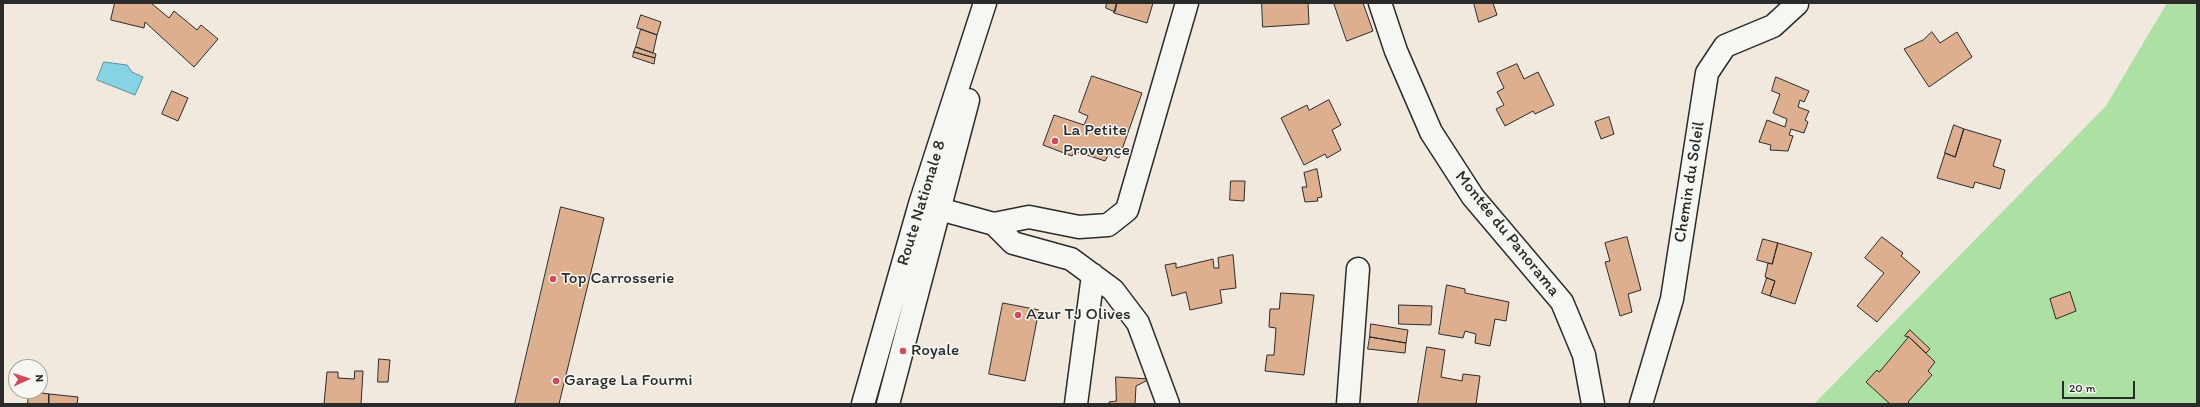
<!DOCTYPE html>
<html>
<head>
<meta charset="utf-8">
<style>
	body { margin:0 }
	#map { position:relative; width:2200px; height:407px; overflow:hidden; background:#f1e8de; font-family:Itim,sans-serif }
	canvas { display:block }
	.frame { position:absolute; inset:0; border:4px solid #2b2b2b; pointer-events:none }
	.north { position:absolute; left:8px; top:359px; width:40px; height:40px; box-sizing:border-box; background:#f6f6f2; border:1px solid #a5a5a2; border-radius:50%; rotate:87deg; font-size:11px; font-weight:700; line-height:16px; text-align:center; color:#2b2b2b }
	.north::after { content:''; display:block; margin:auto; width:14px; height:18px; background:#d1495b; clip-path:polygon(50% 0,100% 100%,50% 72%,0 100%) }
	.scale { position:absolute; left:2062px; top:381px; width:73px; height:18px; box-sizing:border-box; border:2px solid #2b2b2b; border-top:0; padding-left:5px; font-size:12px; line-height:14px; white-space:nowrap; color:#2b2b2b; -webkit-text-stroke:3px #f6f6f2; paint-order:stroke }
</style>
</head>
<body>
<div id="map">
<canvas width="2200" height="407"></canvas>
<div class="frame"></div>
<div class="north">N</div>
<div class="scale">20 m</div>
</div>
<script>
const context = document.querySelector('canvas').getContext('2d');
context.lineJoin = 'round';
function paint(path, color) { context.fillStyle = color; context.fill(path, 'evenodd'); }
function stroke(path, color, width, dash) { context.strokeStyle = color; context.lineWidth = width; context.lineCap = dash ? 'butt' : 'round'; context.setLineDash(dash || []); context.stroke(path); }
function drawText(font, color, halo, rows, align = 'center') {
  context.font = font + ' Itim,sans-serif'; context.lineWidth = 3; context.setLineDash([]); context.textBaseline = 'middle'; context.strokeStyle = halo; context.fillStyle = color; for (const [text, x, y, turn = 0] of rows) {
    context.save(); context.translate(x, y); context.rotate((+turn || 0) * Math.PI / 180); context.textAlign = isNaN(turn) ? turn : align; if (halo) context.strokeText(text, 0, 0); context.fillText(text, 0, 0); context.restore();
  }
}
paint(new Path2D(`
	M 2167,3 L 2197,3 L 2197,404 L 1814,404 L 2106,106 Z`), '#ace1a3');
const water = new Path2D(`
	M 104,62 L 127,65 L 132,72 L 143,77 L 135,95 L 97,80 Z`);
paint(water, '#86d3e6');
stroke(water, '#62909b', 1);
const building = new Path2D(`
	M 115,3 L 151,3 L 169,18 L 174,11 L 197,30 L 201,25 L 218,39 L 194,67 L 145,22 L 144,28 L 111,20 Z
	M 1107,3 L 1117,3 L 1115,12 L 1106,8 Z
	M 1117,3 L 1153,3 L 1147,23 L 1114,13 Z
	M 1262,3 L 1308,3 L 1309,24 L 1263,27 Z
	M 1334,3 L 1363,3 L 1373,31 L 1347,41 Z
	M 1474,3 L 1493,3 L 1497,15 L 1479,22 Z
	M 641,15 L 661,22 L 657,35 L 637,28 Z
	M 641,29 L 657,35 L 653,53 L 636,47 Z
	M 1932,32 L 1940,43 L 1957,32 L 1972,57 L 1929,87 L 1904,49 L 1923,40 Z
	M 636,47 L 656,54 L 655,58 L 634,52 Z
	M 634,52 L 655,58 L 654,64 L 633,57 Z
	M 1517,64 L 1524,79 L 1538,72 L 1554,105 L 1535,114 L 1533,111 L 1505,126 L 1496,109 L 1504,105 L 1497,92 L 1504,88 L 1497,73 Z
	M 1092,76 L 1142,93 L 1119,158 L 1109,154 L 1105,161 L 1075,151 L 1072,156 L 1043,145 L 1054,115 L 1084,125 L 1088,116 L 1079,112 Z
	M 1776,77 L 1809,91 L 1804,102 L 1800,100 L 1798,107 L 1809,111 L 1805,120 L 1808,122 L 1804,133 L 1791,129 L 1789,135 L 1793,136 L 1788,151 L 1770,150 L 1771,145 L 1759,142 L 1767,120 L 1785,127 L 1787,119 L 1773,113 L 1780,94 L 1772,91 Z
	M 172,91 L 188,98 L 178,121 L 162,114 Z
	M 1329,100 L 1341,125 L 1332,130 L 1341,150 L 1327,158 L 1325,154 L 1304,165 L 1281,118 L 1307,105 L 1309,110 Z
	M 1609,117 L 1614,134 L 1601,139 L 1595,122 Z
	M 1954,125 L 1964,129 L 1955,157 L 1945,153 Z
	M 1964,129 L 2001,140 L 1993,166 L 2005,170 L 2000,189 L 1975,182 L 1973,188 L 1937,178 L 1945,153 L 1955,157 Z
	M 1317,169 L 1322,197 L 1317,198 L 1318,201 L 1305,202 L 1302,187 L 1307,187 L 1304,173 Z
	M 1231,181 L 1245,181 L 1244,201 L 1230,200 Z
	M 561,207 L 604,218 L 559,404 L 515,404 Z
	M 1627,237 L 1641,290 L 1628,294 L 1632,312 L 1620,316 L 1605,262 L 1610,261 L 1605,243 Z
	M 1882,237 L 1903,253 L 1901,256 L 1920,272 L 1877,322 L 1857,306 L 1884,273 L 1865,258 Z
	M 1763,239 L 1778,243 L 1772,264 L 1757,260 Z
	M 1778,243 L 1812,253 L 1795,304 L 1770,296 L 1775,281 L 1765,277 L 1768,263 L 1772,264 Z
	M 1233,255 L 1236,288 L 1220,290 L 1222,303 L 1190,310 L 1186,292 L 1172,296 L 1165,265 L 1176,263 L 1176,268 L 1213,259 L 1214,268 L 1219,268 L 1218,258 Z
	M 1767,278 L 1775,281 L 1770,296 L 1762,293 Z
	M 1447,285 L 1465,289 L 1465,293 L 1509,302 L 1506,321 L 1495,319 L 1490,346 L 1475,343 L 1476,334 L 1465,331 L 1463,338 L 1439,334 Z
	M 2070,292 L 2076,311 L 2056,319 L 2050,299 Z
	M 1281,293 L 1314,295 L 1304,375 L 1265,371 L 1267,355 L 1274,355 L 1276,328 L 1269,327 L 1270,309 L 1279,309 Z
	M 1003,303 L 1039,310 L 1025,381 L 989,374 Z
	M 1399,305 L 1432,306 L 1431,325 L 1399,324 Z
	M 1371,324 L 1408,330 L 1406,343 L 1370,337 Z
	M 1910,330 L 1930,349 L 1926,353 L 1909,337 L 1905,336 Z
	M 1370,337 L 1406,343 L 1405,353 L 1368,349 Z
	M 1909,337 L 1935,362 L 1928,371 L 1932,375 L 1908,402 L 1910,404 L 1890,404 L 1866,382 L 1877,370 L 1879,372 Z
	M 1427,347 L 1445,350 L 1441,377 L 1462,381 L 1463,374 L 1480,376 L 1476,404 L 1418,404 Z
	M 379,359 L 390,360 L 388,382 L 378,382 Z
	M 355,371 L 363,371 L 361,404 L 324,404 L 327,372 L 338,372 L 338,378 L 354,379 Z
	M 1116,377 L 1150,379 L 1136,386 L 1135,404 L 1109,404 L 1109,402 L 1116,401 Z
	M 29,391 L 49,394 L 49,404 L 28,404 Z
	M 49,394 L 78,397 L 77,404 L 49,404 Z`);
paint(building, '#deaf8f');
stroke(building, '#2b2b2b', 1);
const minor = new Path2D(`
	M 1380,3 L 1396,51 L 1431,132 L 1473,197 L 1562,302 L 1584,355 L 1593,404
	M 921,204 L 994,224 L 1029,217 L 1079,227 L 1108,225 L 1127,210 L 1187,3
	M 994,224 L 1013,243 L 1071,259 L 1113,290 L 1138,323 L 1168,404
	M 1076,404 L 1093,275
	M 1348,404 L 1358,269
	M 1641,404 L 1672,299 L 1707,73 L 1725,46 L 1773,26 L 1797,4`);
const major = new Path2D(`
	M 863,404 L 920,204 L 985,3
	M 888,404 L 968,100`);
stroke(minor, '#2b2b2b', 25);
stroke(major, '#2b2b2b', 25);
stroke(minor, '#f6f6f2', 22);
stroke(major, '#f6f6f2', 22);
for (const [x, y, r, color] of [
	[1055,141,4,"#d1495b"],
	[553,279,4,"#d1495b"],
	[1018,315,4,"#d1495b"],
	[903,351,4,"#d1495b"],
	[556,381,4,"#d1495b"]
]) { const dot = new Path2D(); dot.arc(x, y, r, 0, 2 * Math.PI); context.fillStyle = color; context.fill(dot); stroke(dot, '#f6f6f2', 1.5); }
drawText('17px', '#2b2b2b', '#f6f6f2', [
	["La Petite",1063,131],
	["Provence",1063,151],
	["Top Carrosserie",561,279],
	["Azur TJ Olives",1026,315],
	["Royale",911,351],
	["Garage La Fourmi",564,381]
], 'left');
drawText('17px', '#2b2b2b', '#f6f6f2', [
	["Chemin du Soleil",1690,182,-81],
	["Route Nationale 8",922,203,-73],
	["Montée du Panorama",1507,234,51]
]);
</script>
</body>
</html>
